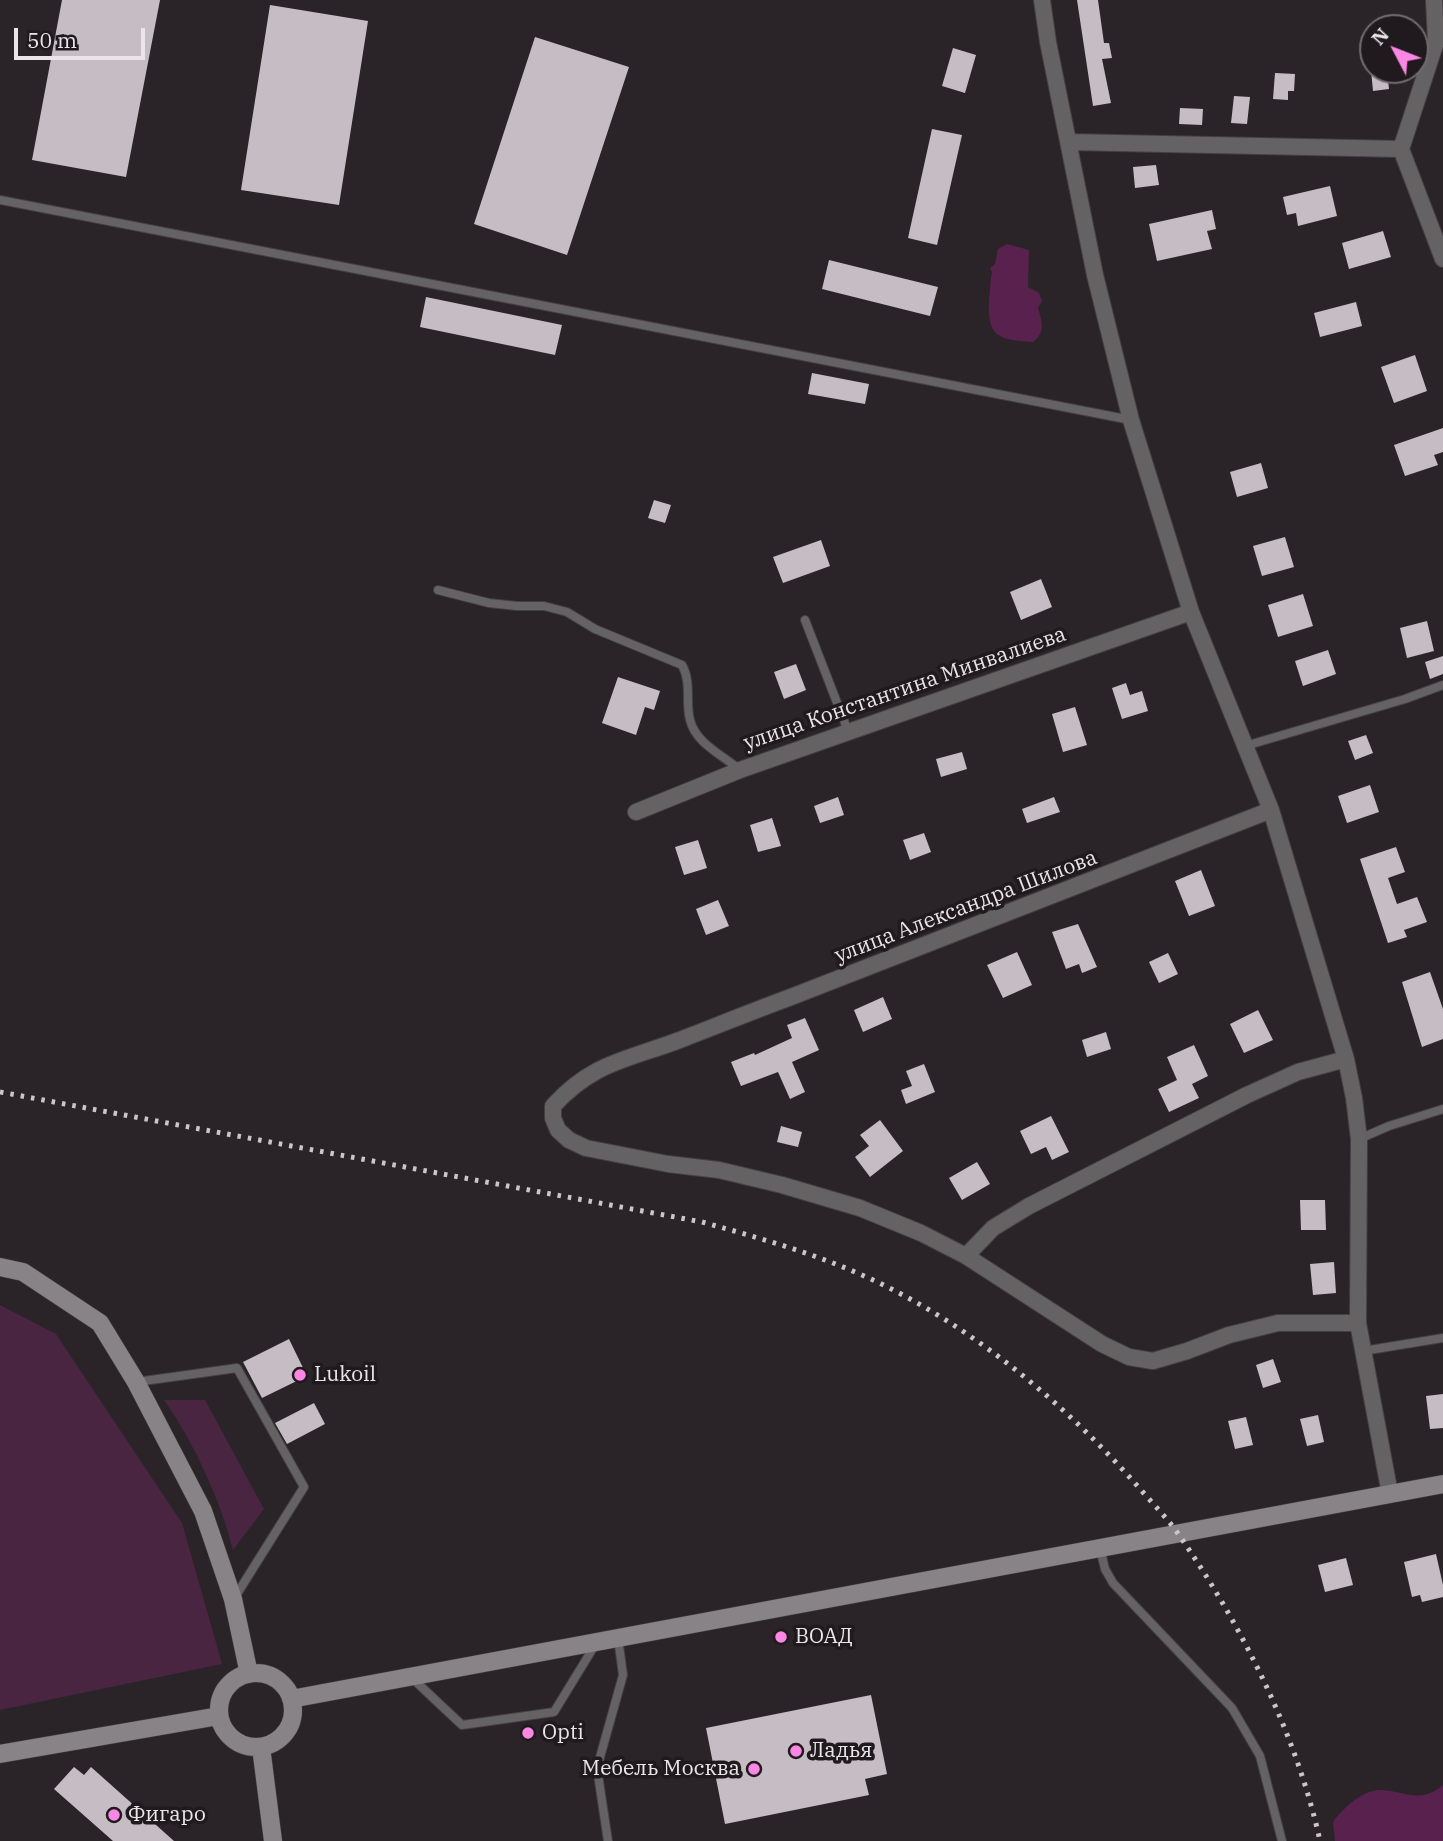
<!DOCTYPE html>
<html>
<head>
<meta charset="utf-8">
<style>
	body { margin:0 }
	#map { position:relative; width:1443px; height:1841px; overflow:hidden; background:#2a2428; font-family:"IBM Plex Serif",serif }
	canvas { display:block }
	.north { position:absolute; left:1359px; top:14px; width:70px; height:70px; box-sizing:border-box; background:#201a1e; border:2px solid #706b6f; border-radius:50%; rotate:312deg; font-size:19px; font-weight:700; line-height:28px; text-align:center; color:#e9e5e8 }
	.north::after { content:''; display:block; margin:auto; width:24px; height:32px; background:#fc86e4; clip-path:polygon(50% 0,100% 100%,50% 72%,0 100%) }
	.scale { position:absolute; left:14px; top:28px; width:131px; height:32px; box-sizing:border-box; border:4px solid #e9e5e8; border-top:0; padding-left:9px; font-size:21px; line-height:24px; white-space:nowrap; color:#e9e5e8; -webkit-text-stroke:5px #201a1e; paint-order:stroke }
</style>
</head>
<body>
<div id="map">
<canvas width="1443" height="1841"></canvas>
<div class="north">N</div>
<div class="scale">50 m</div>
</div>
<script>
const context = document.querySelector('canvas').getContext('2d');
context.lineJoin = 'round';
function paint(path, color) { context.fillStyle = color; context.fill(path, 'evenodd'); }
function stroke(path, color, width, dash) { context.strokeStyle = color; context.lineWidth = width; context.lineCap = dash ? 'butt' : 'round'; context.setLineDash(dash || []); context.stroke(path); }
function drawText(font, color, halo, rows, align = 'center') {
  context.font = font + ' "IBM Plex Serif",serif'; context.lineWidth = 7; context.setLineDash([]); context.textBaseline = 'middle'; context.strokeStyle = halo; context.fillStyle = color; for (const [text, x, y, turn = 0] of rows) {
    context.save(); context.translate(x, y); context.rotate((+turn || 0) * Math.PI / 180); context.textAlign = isNaN(turn) ? turn : align; if (halo) context.strokeText(text, 0, 0); context.fillText(text, 0, 0); context.restore();
  }
}
paint(new Path2D(`
	M 0,1305 L 56,1334 L 182,1523 L 222,1664 L 0,1710 Z
	M 164,1400 L 205,1400 L 264,1509 L 233,1550 C 221,1501 193,1441 164,1400 Z`), '#492541');
paint(new Path2D(`
	M 1007,244 L 1029,250 L 1028,287 L 1039,293 L 1042,301 L 1038,308 C 1042,322 1046,332 1033,342 C 999,340 987,337 989,301 C 990,291 990,281 992,272 L 990,268 L 995,264 L 998,249 Z
	M 1443,1785 L 1443,1841 L 1335,1841 L 1333,1822 C 1342,1809 1362,1791 1378,1790 C 1404,1790 1420,1805 1443,1785 Z`), '#59224e');
paint(new Path2D(`
	M 62,0 L 160,0 L 126,177 L 32,160 Z
	M 1077,0 L 1098,0 L 1104,43 L 1109,43 L 1112,58 L 1102,59 L 1111,103 L 1093,106 Z
	M 270,5 L 368,21 L 339,205 L 241,190 Z
	M 535,37 L 629,67 L 567,255 L 474,224 Z
	M 953,48 L 976,55 L 965,93 L 942,86 Z
	M 1371,70 L 1387,70 L 1389,89 L 1373,91 Z
	M 1275,73 L 1295,74 L 1294,91 L 1288,91 L 1288,100 L 1273,99 Z
	M 1234,96 L 1250,97 L 1247,124 L 1231,123 Z
	M 1180,108 L 1203,109 L 1202,125 L 1179,124 Z
	M 932,129 L 962,135 L 937,245 L 908,238 Z
	M 1156,165 L 1159,185 L 1135,188 L 1133,167 Z
	M 1330,186 L 1337,216 L 1298,226 L 1296,213 L 1287,215 L 1283,197 Z
	M 1212,210 L 1216,229 L 1207,231 L 1212,249 L 1157,261 L 1149,224 Z
	M 1383,231 L 1391,257 L 1349,269 L 1342,243 Z
	M 829,260 L 938,287 L 930,316 L 822,289 Z
	M 426,297 L 562,325 L 555,355 L 420,327 Z
	M 1356,302 L 1362,326 L 1320,337 L 1314,313 Z
	M 1415,355 L 1427,391 L 1394,403 L 1381,367 Z
	M 812,373 L 869,384 L 865,404 L 808,394 Z
	M 1443,428 L 1443,452 L 1434,455 L 1438,465 L 1405,476 L 1394,445 Z
	M 1261,463 L 1268,488 L 1237,497 L 1230,472 Z
	M 654,500 L 671,505 L 665,523 L 648,518 Z
	M 1285,537 L 1294,567 L 1262,576 L 1253,546 Z
	M 821,540 L 830,566 L 783,583 L 773,557 Z
	M 1041,579 L 1052,607 L 1021,620 L 1010,592 Z
	M 1303,594 L 1313,626 L 1278,637 L 1268,605 Z
	M 1427,621 L 1434,651 L 1407,658 L 1400,628 Z
	M 1328,650 L 1336,674 L 1303,686 L 1295,661 Z
	M 1443,656 L 1443,674 L 1430,679 L 1425,662 Z
	M 796,664 L 806,690 L 784,699 L 774,672 Z
	M 618,677 L 660,691 L 654,710 L 645,707 L 636,735 L 602,723 Z
	M 1126,683 L 1130,695 L 1142,691 L 1148,711 L 1122,719 L 1112,688 Z
	M 1075,707 L 1087,745 L 1063,752 L 1052,714 Z
	M 1366,735 L 1373,753 L 1355,760 L 1348,741 Z
	M 962,752 L 967,769 L 941,777 L 936,759 Z
	M 1370,785 L 1379,812 L 1347,823 L 1338,796 Z
	M 838,797 L 844,815 L 820,823 L 814,806 Z
	M 1054,797 L 1060,812 L 1027,823 L 1022,809 Z
	M 772,818 L 781,846 L 758,852 L 750,825 Z
	M 924,833 L 931,852 L 910,860 L 903,840 Z
	M 698,840 L 707,868 L 684,875 L 675,847 Z
	M 1396,847 L 1405,872 L 1388,878 L 1397,904 L 1417,897 L 1427,922 L 1404,930 L 1407,937 L 1388,943 L 1360,859 Z
	M 1201,870 L 1215,906 L 1189,916 L 1175,881 Z
	M 718,900 L 729,926 L 706,935 L 696,909 Z
	M 1078,924 L 1097,967 L 1082,973 L 1079,964 L 1066,969 L 1052,932 Z
	M 1017,952 L 1032,985 L 1003,998 L 987,965 Z
	M 1168,953 L 1178,974 L 1159,983 L 1149,962 Z
	M 1430,972 L 1443,1009 L 1443,1039 L 1422,1047 L 1402,982 Z
	M 883,997 L 892,1019 L 863,1032 L 854,1010 Z
	M 1258,1010 L 1273,1040 L 1244,1053 L 1230,1024 Z
	M 805,1018 L 819,1050 L 792,1062 L 805,1092 L 790,1099 L 778,1072 L 741,1086 L 731,1062 L 754,1053 L 755,1055 L 792,1038 L 787,1025 Z
	M 1106,1032 L 1111,1049 L 1087,1057 L 1082,1040 Z
	M 1194,1045 L 1208,1076 L 1192,1084 L 1199,1098 L 1169,1112 L 1158,1089 L 1177,1080 L 1167,1057 Z
	M 924,1064 L 935,1092 L 906,1104 L 901,1090 L 912,1086 L 906,1071 Z
	M 1051,1116 L 1069,1152 L 1052,1160 L 1046,1147 L 1031,1154 L 1020,1131 Z
	M 880,1120 L 903,1151 L 870,1177 L 855,1157 L 869,1146 L 860,1135 Z
	M 781,1126 L 802,1132 L 798,1147 L 777,1142 Z
	M 977,1162 L 990,1184 L 962,1200 L 949,1178 Z
	M 1300,1200 L 1325,1200 L 1326,1230 L 1301,1230 Z
	M 1334,1262 L 1336,1293 L 1313,1295 L 1310,1264 Z
	M 289,1339 L 307,1376 L 262,1398 L 243,1362 Z
	M 1273,1359 L 1281,1382 L 1263,1388 L 1256,1365 Z
	M 1443,1394 L 1443,1428 L 1430,1429 L 1426,1396 Z
	M 314,1403 L 325,1424 L 287,1444 L 275,1423 Z
	M 1318,1415 L 1324,1442 L 1307,1446 L 1300,1419 Z
	M 1246,1417 L 1253,1445 L 1235,1449 L 1228,1421 Z
	M 1436,1554 L 1443,1585 L 1443,1597 L 1422,1602 L 1420,1595 L 1412,1597 L 1404,1562 Z
	M 1346,1558 L 1353,1585 L 1325,1592 L 1318,1565 Z
	M 871,1695 L 887,1774 L 865,1779 L 869,1795 L 725,1824 L 706,1728 Z
	M 74,1767 L 84,1775 L 91,1767 L 174,1841 L 113,1841 L 54,1789 Z`), '#c5bdc3');
const lane = new Path2D(`
	M 0,200 L 1131,420
	M 438,590 L 489,603 L 517,606 L 544,606 L 567,612 L 595,629 L 682,665 C 692,683 685,701 690,720 C 696,744 723,755 740,770
	M 805,620 L 848,731
	M 1245,746 L 1405,699 L 1443,685
	M 1359,1139 L 1389,1126 L 1443,1109
	M 1363,1351 L 1443,1338
	M 136,1382 L 237,1368 L 304,1487 L 235,1597
	M 1100,1548 L 1105,1569 L 1113,1583 L 1232,1708 L 1260,1756 L 1282,1841
	M 413,1679 L 462,1725 L 554,1712 L 595,1645
	M 608,1841 L 597,1768 L 623,1675 L 618,1638`);
const street = new Path2D(`
	M 1042,0 L 1048,42 L 1095,275 L 1131,420 L 1191,612 L 1271,810 L 1346,1059 L 1354,1098 L 1359,1139 L 1358,1323 L 1390,1494
	M 1434,0 L 1436,42 L 1443,36
	M 1436,42 L 1401,149 L 1443,259
	M 1069,142 L 1401,149
	M 1271,810 C 1112,873 952,935 791,997 C 753,1011 716,1026 677,1041 C 626,1060 592,1063 553,1106 L 553,1118 L 558,1130 L 569,1140 L 586,1148 L 668,1164 L 719,1170 L 782,1185 L 860,1208 L 921,1233 L 966,1256 L 1102,1344 L 1129,1357 L 1153,1361 L 1187,1351 L 1229,1335 L 1278,1323 L 1358,1323
	M 636,812 L 740,770 L 1191,612
	M 966,1256 L 993,1228 L 1029,1206 L 1247,1095 L 1298,1072 L 1346,1059`);
const secondary = new Path2D(`
	M 0,1267 L 23,1272 L 100,1323 L 136,1382 L 203,1511 L 233,1599 L 249,1674
	M219 1710a37 37 0 1 1 74 0a37 37 0 1 1-74 0Z
	M 291,1699 L 1443,1484
	M 261,1747 L 273,1841
	M 0,1754 L 219,1716`);
stroke(lane, '#453f43', 10);
stroke(street, '#453f43', 18);
stroke(secondary, '#453f43', 19);
stroke(lane, '#656264', 8);
stroke(street, '#656264', 16);
stroke(secondary, '#888387', 18);
stroke(new Path2D(`
	M 0,1092 L 702,1222 C 756,1237 810,1252 862,1275 C 968,1322 1066,1404 1141,1490 C 1154,1505 1168,1519 1179,1535 C 1241,1624 1297,1735 1320,1841`), '#cbc6c9', 5, [3.5, 7]);
for (const [x, y, r, color] of [
	[300,1375,7,"#fc86e4"],
	[781,1637,7,"#fc86e4"],
	[528,1733,7,"#fc86e4"],
	[796,1751,7,"#fc86e4"],
	[754,1769,7,"#fc86e4"],
	[114,1815,7,"#fc86e4"]
]) { const dot = new Path2D(); dot.arc(x, y, r, 0, 2 * Math.PI); context.fillStyle = color; context.fill(dot); stroke(dot, '#201a1e', 2.5); }
drawText('21px', '#e9e5e8', '#201a1e', [
	["улица Константина Минвалиева",905,689,-19],
	["улица Александра Шилова",966,907,-21]
]);
drawText('21px', '#e9e5e8', '#201a1e', [
	["Lukoil",314,1375],
	["ВОАД",795,1637],
	["Opti",542,1733],
	["Ладья",810,1751],
	["Мебель Москва",740,1769,"right"],
	["Фигаро",128,1815]
], 'left');
</script>
</body>
</html>
